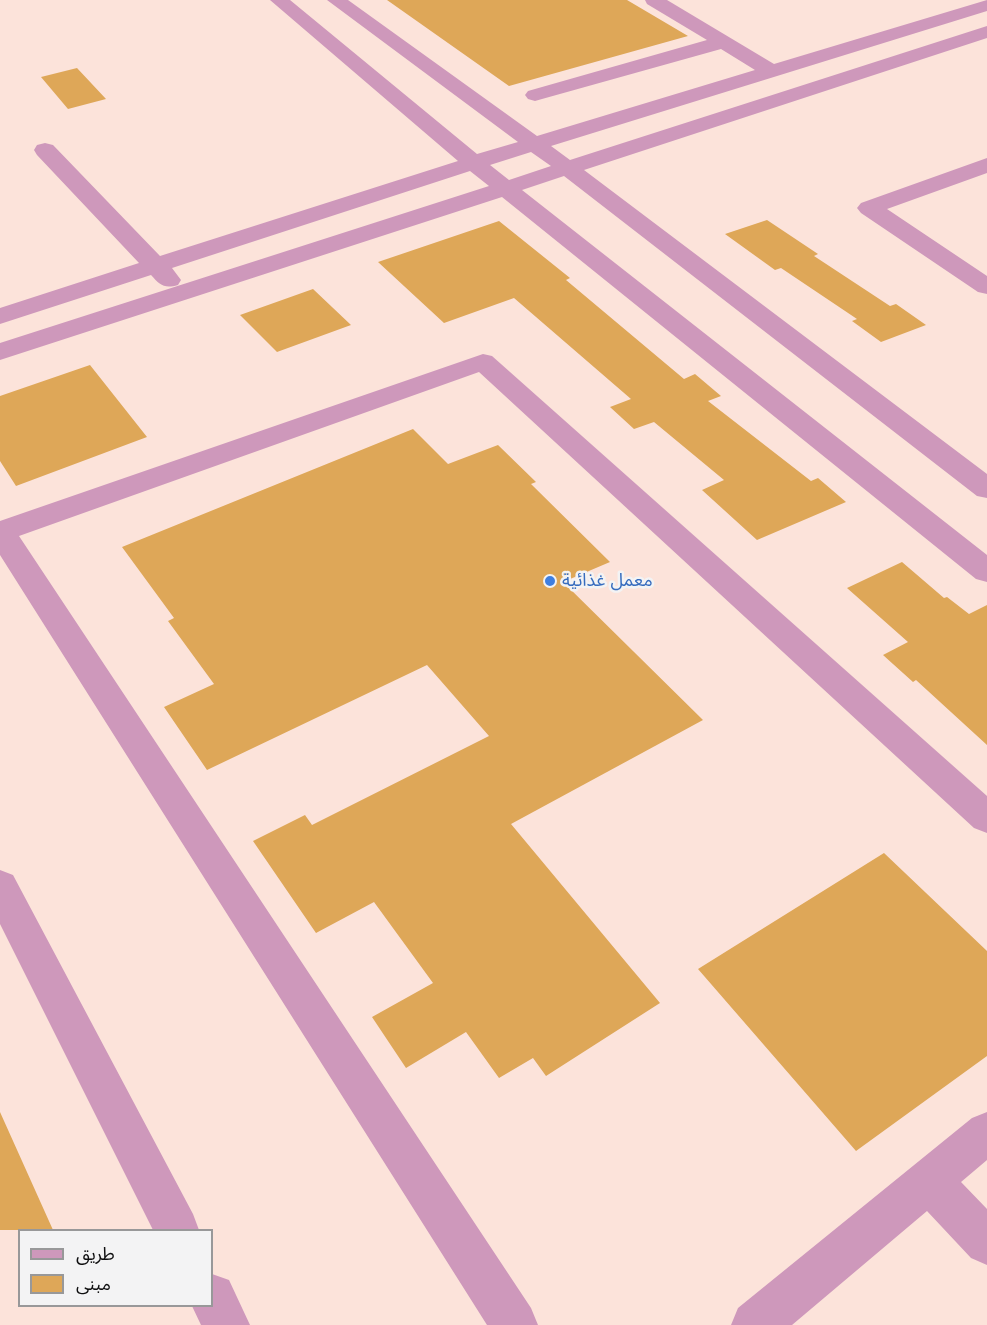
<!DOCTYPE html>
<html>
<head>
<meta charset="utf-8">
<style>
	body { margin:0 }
	#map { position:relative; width:987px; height:1325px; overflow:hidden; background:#f3f3f4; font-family:"Libre Baskerville","Noto Sans Arabic",serif }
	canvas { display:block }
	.legend { position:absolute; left:18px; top:1229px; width:195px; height:78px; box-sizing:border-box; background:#f3f3f4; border:2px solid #989899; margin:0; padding:8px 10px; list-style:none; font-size:18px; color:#0f0f10 }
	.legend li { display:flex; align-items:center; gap:12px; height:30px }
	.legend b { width:30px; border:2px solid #989899 }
</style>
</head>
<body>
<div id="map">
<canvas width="987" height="1325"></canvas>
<ul class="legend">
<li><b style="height:8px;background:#ce98bb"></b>طريق</li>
<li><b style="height:16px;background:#dea758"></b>مبنى</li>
</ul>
</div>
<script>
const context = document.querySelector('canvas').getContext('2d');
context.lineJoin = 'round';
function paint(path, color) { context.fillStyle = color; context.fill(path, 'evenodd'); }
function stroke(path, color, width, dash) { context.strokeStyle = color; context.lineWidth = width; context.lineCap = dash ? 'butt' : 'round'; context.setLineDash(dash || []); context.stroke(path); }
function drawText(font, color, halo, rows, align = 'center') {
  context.font = font + ' "Libre Baskerville","Noto Sans Arabic",serif'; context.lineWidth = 5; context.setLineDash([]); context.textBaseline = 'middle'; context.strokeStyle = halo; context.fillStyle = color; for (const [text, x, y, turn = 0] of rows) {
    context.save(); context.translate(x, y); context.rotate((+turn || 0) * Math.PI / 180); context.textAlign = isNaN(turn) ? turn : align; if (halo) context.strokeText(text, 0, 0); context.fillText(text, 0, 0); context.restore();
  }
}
paint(new Path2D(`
	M 0,0 L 987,0 L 987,1325 L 0,1325 ZM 20,1230 L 212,1230 L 212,1306 L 20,1306 Z`), '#fce3da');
paint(new Path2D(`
	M 387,0 L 627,0 L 688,36 L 509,86 Z
	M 77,68 L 106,99 L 68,109 L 41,77 Z
	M 767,220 L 818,254 L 814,256 L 890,306 L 896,304 L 926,325 L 881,342 L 852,321 L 857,319 L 781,268 L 775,270 L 725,234 Z
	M 499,221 L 570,278 L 566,280 L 684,379 L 695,374 L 721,396 L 708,401 L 811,481 L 818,478 L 846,502 L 757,540 L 702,490 L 724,480 L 654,422 L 634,429 L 610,407 L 631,399 L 514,298 L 444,323 L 378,262 Z
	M 313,289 L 351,325 L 277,352 L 240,315 Z
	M 90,365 L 147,437 L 16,486 L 0,461 L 0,396 Z
	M 413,429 L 448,464 L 498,445 L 536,482 L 531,484 L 610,562 L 563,582 L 703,720 L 511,824 L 660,1003 L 546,1076 L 533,1058 L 499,1078 L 466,1032 L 406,1068 L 372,1017 L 433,983 L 374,902 L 316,933 L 253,841 L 305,815 L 312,825 L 489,736 L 427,665 L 207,770 L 164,707 L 214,684 L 168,621 L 174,618 L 122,547 Z
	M 902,562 L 944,598 L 947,597 L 969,614 L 987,605 L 987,745 L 916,680 L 913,682 L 883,655 L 908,642 L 847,588 Z
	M 884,853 L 987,951 L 987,1056 L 856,1151 L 698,969 Z
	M 0,1112 L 53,1230 L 0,1230 Z`), '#dea758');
paint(new Path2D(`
	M 270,0 L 290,0 L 477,154 L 518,142 L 327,0 L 348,0 L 537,136 L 755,70 L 721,49 L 542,99 L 535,101 L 528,99 L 525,95 L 528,91 L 707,40 L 647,4 L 645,0 L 667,0 L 774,64 L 987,0 L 987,11 L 551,146 L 570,160 L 987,26 L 987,38 L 584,170 L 987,474 L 987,498 L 977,496 L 564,176 L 522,190 L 987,555 L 987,582 L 976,579 L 502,197 L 0,360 L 0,343 L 489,186 L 470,171 L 172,268 L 181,280 L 178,285 C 164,289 160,285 151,275 L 0,324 L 0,308 L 139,263 L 37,155 L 34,150 L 37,145 L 45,143 L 53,145 L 160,256 L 458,161 ZM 531,152 L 551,166 L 509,180 L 490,165 Z
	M 987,158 L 987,173 L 887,209 L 987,276 L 987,294 L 978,292 L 861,213 L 857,208 L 861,203 Z
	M 483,354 L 492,356 L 987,796 L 987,833 L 974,828 L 479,372 L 19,536 L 531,1308 L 538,1325 L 487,1325 L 0,555 L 0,521 Z
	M 0,870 L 13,875 L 193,1214 L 199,1230 L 153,1230 L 0,924 Z
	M 987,1112 L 987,1160 L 961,1182 L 987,1209 L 987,1265 L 971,1258 L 927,1211 L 792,1325 L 731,1325 L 738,1308 L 972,1118 Z
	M 212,1274 L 229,1280 L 250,1325 L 201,1325 L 192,1306 L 212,1306 Z`), '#ce98bb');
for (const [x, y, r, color] of [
	[550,581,6,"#3f7fe0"]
]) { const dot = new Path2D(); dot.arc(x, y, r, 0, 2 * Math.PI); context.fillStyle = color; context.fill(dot); stroke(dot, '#f3f3f4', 2); }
drawText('18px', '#366cbe', '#f3f3f4', [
	["معمل غذائية",562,581]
], 'left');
</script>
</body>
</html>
